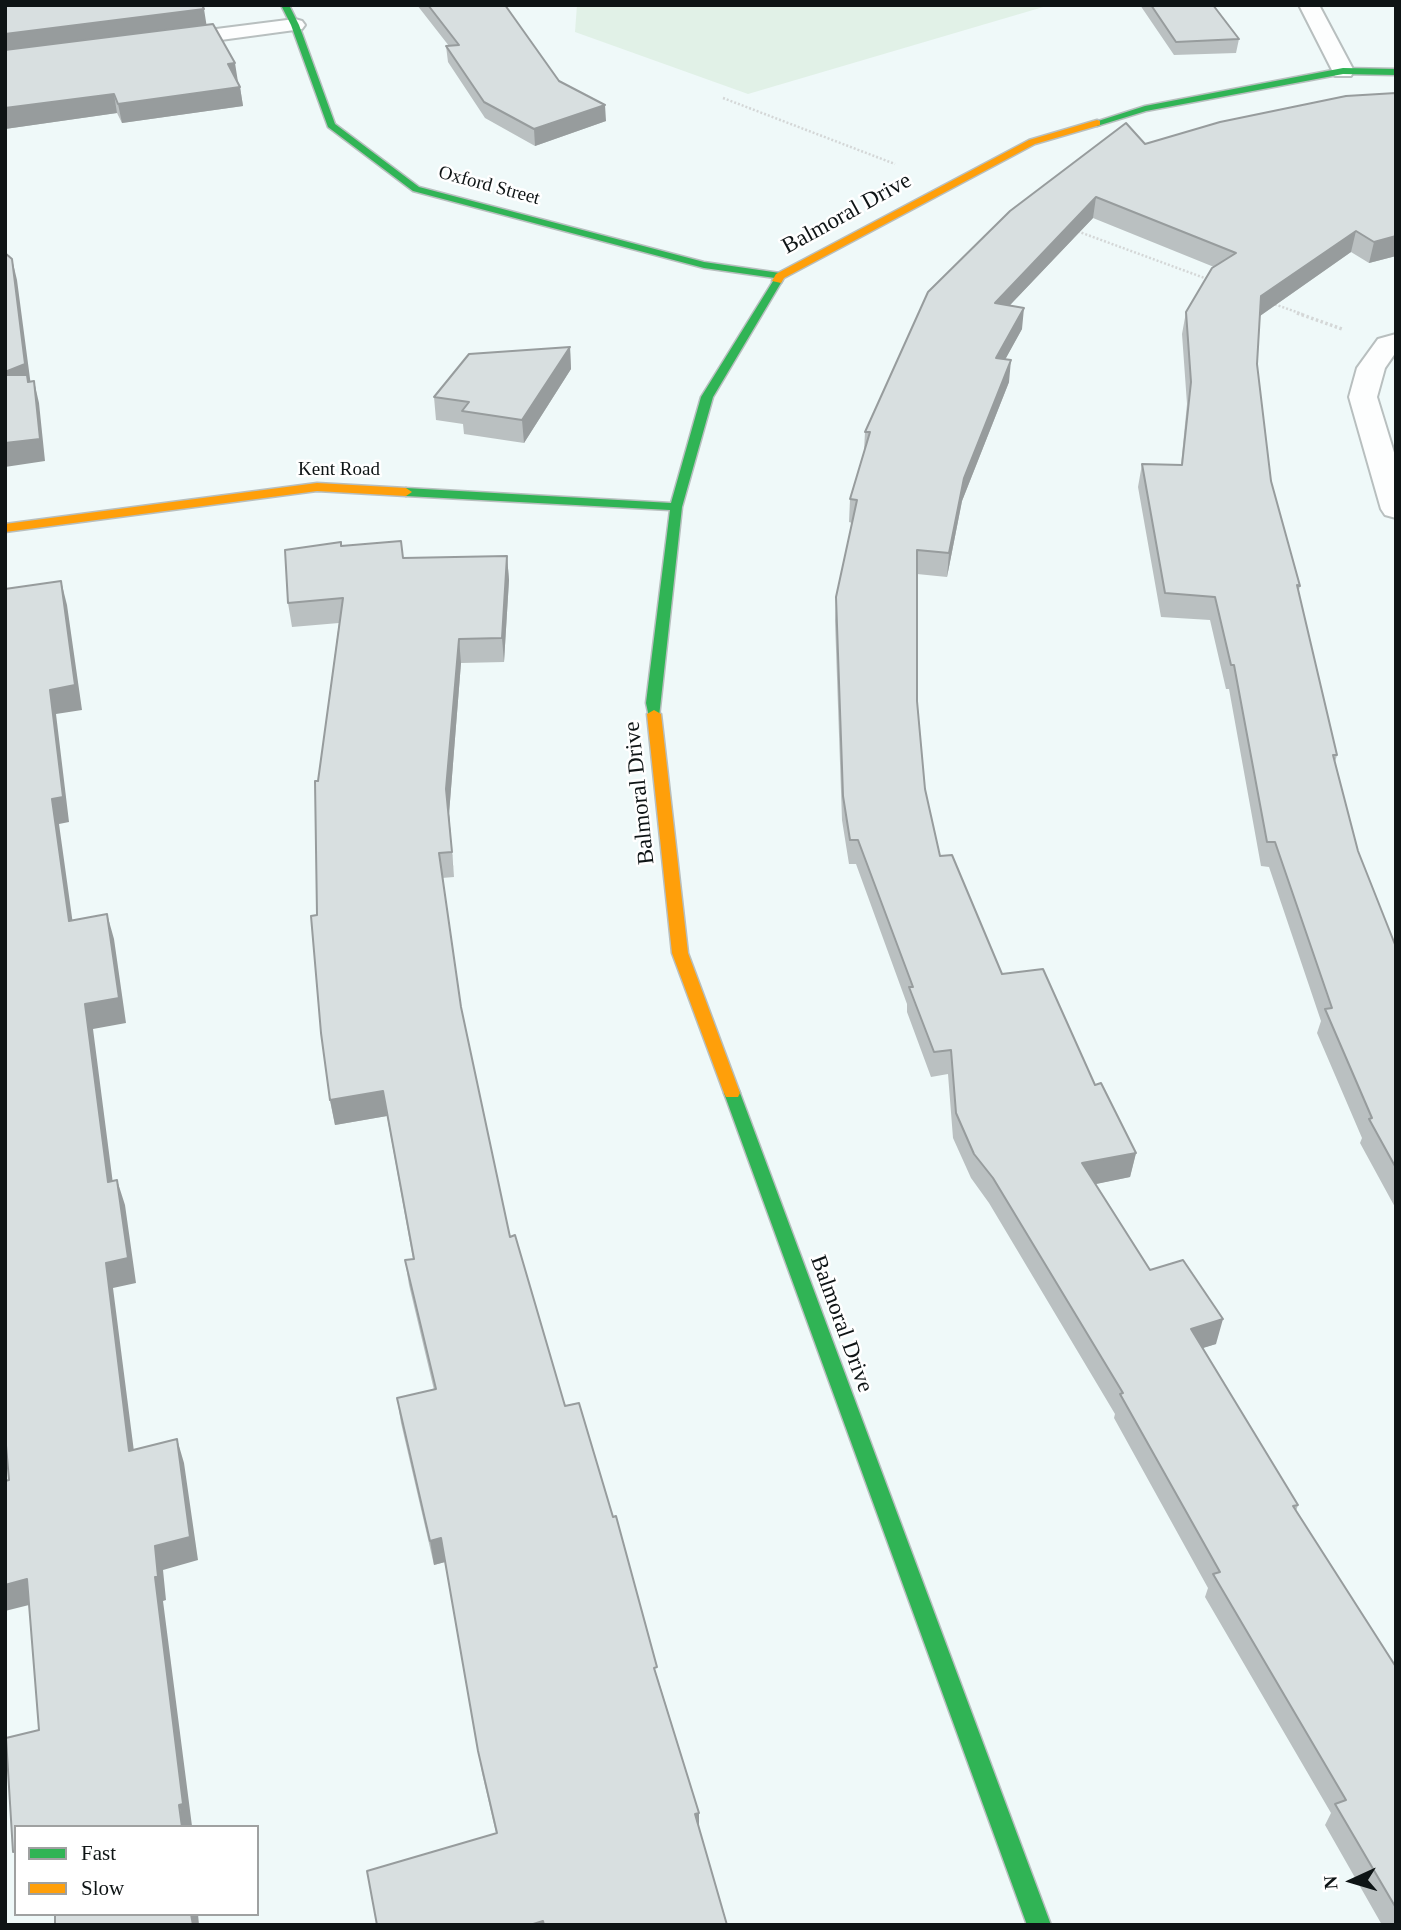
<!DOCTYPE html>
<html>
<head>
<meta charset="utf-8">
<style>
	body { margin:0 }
	#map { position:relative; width:1401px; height:1930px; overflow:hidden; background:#eff9f9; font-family:Georgia,serif }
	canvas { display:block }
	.frame { position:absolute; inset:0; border:7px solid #0e1415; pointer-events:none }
	.legend { position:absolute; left:14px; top:1825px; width:245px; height:91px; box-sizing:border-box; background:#fff; border:2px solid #9fa1a1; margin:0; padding:9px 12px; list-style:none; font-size:21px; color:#0e1415 }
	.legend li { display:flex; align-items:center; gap:14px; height:35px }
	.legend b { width:35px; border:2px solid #9fa1a1 }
	.north { position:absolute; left:1317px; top:1846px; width:70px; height:70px; -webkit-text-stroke:5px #fff; paint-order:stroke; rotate:266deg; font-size:19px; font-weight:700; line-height:28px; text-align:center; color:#0e1415 }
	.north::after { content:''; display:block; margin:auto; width:24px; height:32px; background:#0e1415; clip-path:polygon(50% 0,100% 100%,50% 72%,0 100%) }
</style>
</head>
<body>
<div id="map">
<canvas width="1401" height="1930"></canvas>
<div class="frame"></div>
<ul class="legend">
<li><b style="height:9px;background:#30b455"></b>Fast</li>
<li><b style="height:9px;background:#ff9f0a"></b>Slow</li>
</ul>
<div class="north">N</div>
</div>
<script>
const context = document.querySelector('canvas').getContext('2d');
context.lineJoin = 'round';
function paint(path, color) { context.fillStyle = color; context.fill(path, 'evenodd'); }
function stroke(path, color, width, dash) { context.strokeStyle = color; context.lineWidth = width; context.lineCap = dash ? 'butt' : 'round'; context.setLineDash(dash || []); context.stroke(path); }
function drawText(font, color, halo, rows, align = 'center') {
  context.font = font + ' Georgia,serif'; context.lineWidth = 5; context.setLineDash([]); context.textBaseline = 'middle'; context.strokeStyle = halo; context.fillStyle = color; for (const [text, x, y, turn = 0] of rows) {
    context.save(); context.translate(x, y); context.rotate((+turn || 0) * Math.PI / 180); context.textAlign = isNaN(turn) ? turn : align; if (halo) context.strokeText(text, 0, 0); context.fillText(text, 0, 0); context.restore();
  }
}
paint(new Path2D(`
	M 577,5 L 1050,5 L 748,94 L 575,32 Z`), '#e1f1e7');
const street = new Path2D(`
	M 1299,5 L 1319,5 L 1354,71 L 1351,76 L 1335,76 Z
	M 295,19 L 302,21 L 305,25 L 302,29 L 169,47 L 162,45 L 159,41 L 162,37 L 169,35 Z
	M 1396,334 L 1396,352 L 1385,368 L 1377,397 L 1396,459 L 1396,518 L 1385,515 L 1381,509 L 1349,397 L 1357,368 L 1378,339 Z`);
const fast = new Path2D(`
	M 281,5 L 289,5 L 299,25 L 335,124 L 419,187 L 704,262 L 780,273 L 785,276 L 781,279 L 782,281 L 713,397 L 682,507 L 659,717 L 649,717 L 646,703 L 670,510 L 406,496 L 400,492 L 406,488 L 671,503 L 701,397 L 775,278 L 704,268 L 413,191 L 328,127 L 291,25 Z
	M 1343,68 L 1396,69 L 1396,75 L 1343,74 L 1146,111 L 1097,126 L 1092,123 L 1145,106 Z
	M 732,1087 L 738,1089 L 740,1093 L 1051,1925 L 1027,1925 L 724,1093 L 726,1089 Z`);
const slow = new Path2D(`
	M 1097,120 L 1100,121 L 1100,125 L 1035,144 L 784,278 L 781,283 L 772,281 L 776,274 L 1029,140 Z
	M 317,483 L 406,488 L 412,492 L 406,496 L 317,491 L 5,532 L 5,524 Z
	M 654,710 L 661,714 L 688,953 L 740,1093 L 738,1097 L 726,1097 L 724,1093 L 672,953 L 647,714 Z`);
stroke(street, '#b8bfbf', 4);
stroke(fast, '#b8bfbf', 3);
stroke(slow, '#b8bfbf', 3);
stroke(new Path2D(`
	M 723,98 L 895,164
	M 1074,230 L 1210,280
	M 1271,303 L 1302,314`), '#d4d7d7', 2.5, [2, 2]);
stroke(new Path2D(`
	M 1297,313 L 1342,329`), '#d4d7d7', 3.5, [2.5, 2.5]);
paint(street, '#fdfefe');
paint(fast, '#30b455');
paint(slow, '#ff9f0a');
paint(new Path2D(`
	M 417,5 L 505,5 L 559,81 L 606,121 L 535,146 L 485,118 L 448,62 L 446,46 L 449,46 Z
	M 1140,5 L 1213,5 L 1239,39 L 1236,53 L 1174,55 Z
	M 207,25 L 240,87 L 243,106 L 122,123 L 117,113 L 5,129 Z
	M 1220,122 L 1396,256 L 1369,263 L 1351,252 L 1260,316 L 1257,364 L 1271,481 L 1300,586 L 1298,593 L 1337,755 L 1335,762 L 1358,851 L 1396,947 L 1396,1209 L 1360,1143 L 1362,1138 L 1317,1033 L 1321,1021 L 1269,867 L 1261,866 L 1229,689 L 1226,689 L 1210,620 L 1161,617 L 1138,487 L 1142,464 L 1181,465 L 1187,404 L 1182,334 L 1186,312 L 1214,267 L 1093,218 L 1010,305 L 1022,329 L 1005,359 L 1009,382 L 962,501 L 947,577 L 917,574 L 917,701 L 925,789 L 940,856 L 1002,974 L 1095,1085 L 1136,1153 L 1130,1177 L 1095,1184 L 1150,1270 L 1216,1344 L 1202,1348 L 1298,1505 L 1296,1511 L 1396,1667 L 1396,1925 L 1382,1925 L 1325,1825 L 1331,1813 L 1205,1597 L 1208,1588 L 1114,1418 L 1115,1414 L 989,1203 L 971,1178 L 953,1138 L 948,1074 L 931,1077 L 907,1012 L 907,1004 L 856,864 L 849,864 L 842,820 L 835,621 L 836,597 L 852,523 L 849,522 L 850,499 L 864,451 L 865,432 L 1145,144 Z
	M 570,347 L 571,369 L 524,443 L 464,434 L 463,424 L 436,420 L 434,397 Z
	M 342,546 L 403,558 L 507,556 L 509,580 L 504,662 L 461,663 L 449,814 L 454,877 L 442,878 L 461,1007 L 510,1237 L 565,1406 L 658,1679 L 699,1813 L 699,1826 L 496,1833 L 482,1773 L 445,1562 L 434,1565 L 401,1423 L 397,1398 L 434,1390 L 409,1285 L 405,1260 L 413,1259 L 387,1116 L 335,1125 L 330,1100 L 317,915 L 318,781 L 339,623 L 292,627 L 288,603 Z`), '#bac0c1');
paint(new Path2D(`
	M 204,9 L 207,28 L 5,53 L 5,34 Z
	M 235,63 L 238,82 L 228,64 Z
	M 240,87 L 243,106 L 122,123 L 118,104 Z
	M 114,94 L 117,113 L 5,129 L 5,108 Z
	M 605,105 L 606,121 L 535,146 L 534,129 Z
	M 1096,197 L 1093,218 L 992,324 L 995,303 Z
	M 1356,231 L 1351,252 L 1257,318 L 1261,296 Z
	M 1396,236 L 1396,256 L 1369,263 L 1374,242 Z
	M 12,259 L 17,280 L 31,386 L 5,395 L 5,372 Z
	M 1024,308 L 1022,329 L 994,380 L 996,358 Z
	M 570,347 L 571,369 L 524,443 L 522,420 Z
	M 1011,360 L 1009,382 L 962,501 L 947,577 L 949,553 L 964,478 Z
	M 34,381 L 39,403 L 45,461 L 5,467 L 5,443 Z
	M 507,556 L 509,580 L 504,662 L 502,638 Z
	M 61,581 L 67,605 L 82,710 L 56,714 L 69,822 L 59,824 L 76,946 L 69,921 L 52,799 L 50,690 Z
	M 459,639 L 461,663 L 449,814 L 454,877 L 446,789 Z
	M 107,914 L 114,939 L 126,1023 L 93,1029 L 116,1207 L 108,1182 L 85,1004 Z
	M 383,1091 L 387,1116 L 335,1125 L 330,1100 Z
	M 1136,1153 L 1130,1177 L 1077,1188 L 1082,1163 Z
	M 117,1180 L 125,1205 L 136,1283 L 113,1288 L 137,1475 L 129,1451 L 106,1263 Z
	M 1223,1319 L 1216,1344 L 1184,1354 L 1191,1329 Z
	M 177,1439 L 184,1463 L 198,1560 L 163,1570 L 166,1600 L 163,1601 L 192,1826 L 188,1827 L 182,1827 L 155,1577 L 155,1546 Z
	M 441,1538 L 445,1562 L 434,1565 L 430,1541 Z
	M 27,1579 L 37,1603 L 5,1611 L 5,1585 Z
	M 699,1813 L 699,1834 L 695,1814 Z
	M 191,1914 L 198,1914 L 199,1925 L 193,1925 Z
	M 543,1921 L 544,1925 L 530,1925 Z`), '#979c9d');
const building = new Path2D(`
	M 5,5 L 202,5 L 204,9 L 5,34 Z
	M 428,5 L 505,5 L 559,81 L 605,105 L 534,129 L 484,102 L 446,46 L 459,45 Z
	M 1151,5 L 1213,5 L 1239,39 L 1176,42 Z
	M 213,24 L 235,63 L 228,64 L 240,87 L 118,104 L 114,94 L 5,108 L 5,50 Z
	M 1396,93 L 1396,236 L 1374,242 L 1356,231 L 1261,296 L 1257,364 L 1271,481 L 1300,586 L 1297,585 L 1337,755 L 1333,755 L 1358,851 L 1396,947 L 1396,1168 L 1369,1119 L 1372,1118 L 1325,1009 L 1332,1008 L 1275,842 L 1267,842 L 1234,665 L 1231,665 L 1215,597 L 1165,593 L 1142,464 L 1182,465 L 1191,382 L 1186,312 L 1212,268 L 1236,253 L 1096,197 L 995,303 L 1024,308 L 996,358 L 1011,360 L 964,478 L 949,553 L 917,550 L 917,701 L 925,789 L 940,856 L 952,855 L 1002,974 L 1043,969 L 1095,1085 L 1101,1083 L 1136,1153 L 1082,1163 L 1150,1270 L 1183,1260 L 1223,1319 L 1191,1329 L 1298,1505 L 1293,1506 L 1396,1667 L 1396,1908 L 1335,1804 L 1346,1800 L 1213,1574 L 1220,1572 L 1120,1394 L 1123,1393 L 993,1178 L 974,1154 L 956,1113 L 951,1050 L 934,1052 L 909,987 L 913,987 L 858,840 L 850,840 L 843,796 L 836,597 L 857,500 L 850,499 L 870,432 L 865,432 L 928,292 L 1010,211 L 1126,123 L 1145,144 L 1220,122 L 1346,96 Z
	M 5,253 L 12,259 L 25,364 L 5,372 Z
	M 570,347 L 522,420 L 462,411 L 469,402 L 434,397 L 469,354 Z
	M 5,375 L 27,375 L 28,382 L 34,381 L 40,439 L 5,443 Z
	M 401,541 L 403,558 L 507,556 L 502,638 L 459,639 L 446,789 L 452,852 L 439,853 L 461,1007 L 510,1237 L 515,1235 L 565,1406 L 579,1403 L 613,1517 L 616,1516 L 657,1667 L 654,1668 L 699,1813 L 695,1814 L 727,1925 L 544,1925 L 543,1921 L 530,1925 L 377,1925 L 367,1871 L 497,1833 L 478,1751 L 441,1538 L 430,1541 L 397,1398 L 436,1389 L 405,1260 L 414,1259 L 383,1091 L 330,1100 L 321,1033 L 311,916 L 317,915 L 315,781 L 318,781 L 343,598 L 288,603 L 285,550 L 341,542 L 341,546 Z
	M 61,581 L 75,685 L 50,690 L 63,797 L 52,799 L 69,921 L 107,914 L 119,998 L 85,1004 L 108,1182 L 117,1180 L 128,1258 L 106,1263 L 129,1451 L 177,1439 L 190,1537 L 155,1546 L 158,1577 L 155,1577 L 183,1804 L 179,1805 L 182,1827 L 16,1827 L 16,1851 L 13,1852 L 6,1738 L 39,1730 L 27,1579 L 5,1585 L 5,1481 L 9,1480 L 5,1434 L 5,589 Z
	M 55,1914 L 191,1914 L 193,1925 L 55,1925 Z`);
paint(building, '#d8dfe0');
stroke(building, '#979c9d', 2);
drawText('19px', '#0e1415', '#fff', [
	["Oxford Street",489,186,15],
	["Kent Road",339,470]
]);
drawText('23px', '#0e1415', '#fff', [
	["Balmoral Drive",847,214,-29],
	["Balmoral Drive",640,793,-96],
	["Balmoral Drive",841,1324,70]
]);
</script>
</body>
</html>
